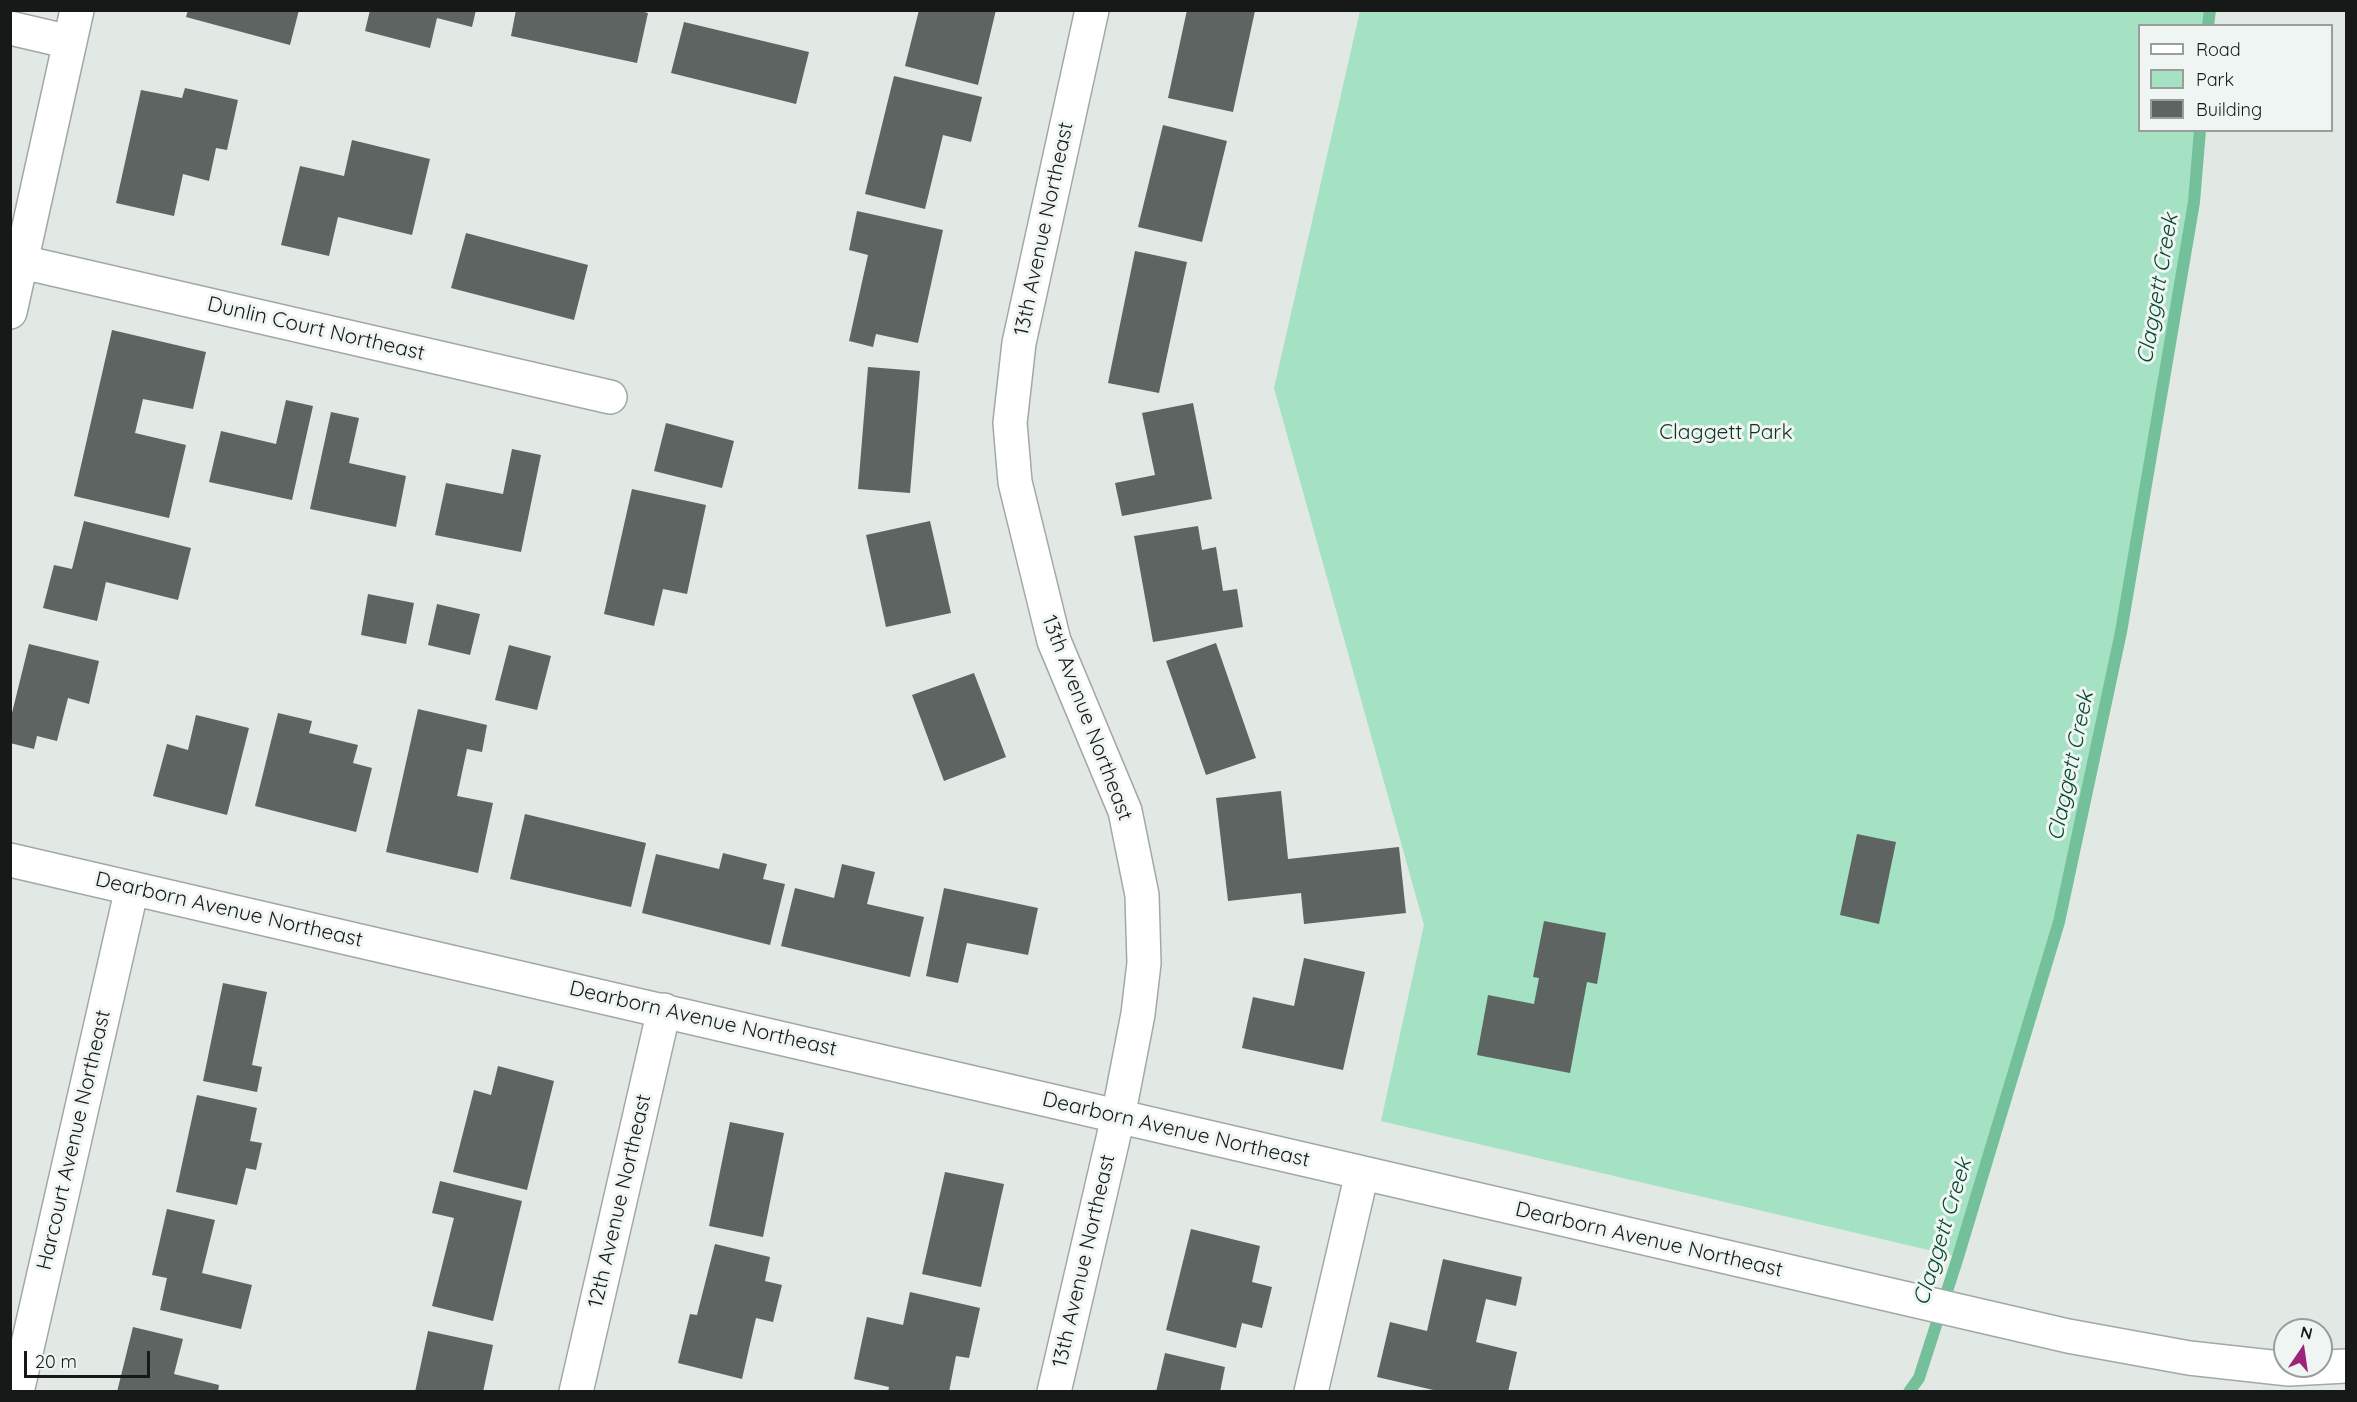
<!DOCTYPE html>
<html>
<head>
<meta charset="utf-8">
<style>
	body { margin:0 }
	#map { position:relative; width:2357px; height:1402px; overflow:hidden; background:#e2e8e4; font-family:Quicksand,sans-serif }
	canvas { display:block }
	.frame { position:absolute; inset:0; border:12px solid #171918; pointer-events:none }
	.legend { position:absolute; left:2138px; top:24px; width:195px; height:108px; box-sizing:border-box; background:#eff5f2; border:2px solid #999d9b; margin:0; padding:8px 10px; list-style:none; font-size:18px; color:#171918 }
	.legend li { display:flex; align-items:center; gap:12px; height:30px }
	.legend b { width:30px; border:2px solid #999d9b }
	.north { position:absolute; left:2273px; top:1318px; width:60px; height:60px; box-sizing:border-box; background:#eff5f2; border:2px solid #999d9b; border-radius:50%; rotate:13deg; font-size:16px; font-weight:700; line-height:24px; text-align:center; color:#171918 }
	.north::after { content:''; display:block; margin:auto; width:21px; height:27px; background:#9e237a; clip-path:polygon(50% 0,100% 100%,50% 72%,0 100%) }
	.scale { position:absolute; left:24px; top:1351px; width:126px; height:27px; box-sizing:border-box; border:3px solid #171918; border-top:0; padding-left:8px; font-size:18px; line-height:21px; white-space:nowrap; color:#171918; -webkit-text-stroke:4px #eff5f2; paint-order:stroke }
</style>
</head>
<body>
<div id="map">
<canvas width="2357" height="1402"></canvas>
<div class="frame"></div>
<ul class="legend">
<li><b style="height:8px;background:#fff"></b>Road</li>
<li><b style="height:16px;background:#a5e1c3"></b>Park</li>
<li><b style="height:16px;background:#5e6461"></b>Building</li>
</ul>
<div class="north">N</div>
<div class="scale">20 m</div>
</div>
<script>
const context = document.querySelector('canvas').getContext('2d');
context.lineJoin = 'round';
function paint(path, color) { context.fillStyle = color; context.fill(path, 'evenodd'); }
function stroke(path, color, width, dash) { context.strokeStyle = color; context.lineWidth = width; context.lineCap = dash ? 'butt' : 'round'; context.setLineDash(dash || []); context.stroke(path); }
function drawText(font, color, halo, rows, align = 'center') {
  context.font = font + ' Quicksand,sans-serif'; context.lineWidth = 6; context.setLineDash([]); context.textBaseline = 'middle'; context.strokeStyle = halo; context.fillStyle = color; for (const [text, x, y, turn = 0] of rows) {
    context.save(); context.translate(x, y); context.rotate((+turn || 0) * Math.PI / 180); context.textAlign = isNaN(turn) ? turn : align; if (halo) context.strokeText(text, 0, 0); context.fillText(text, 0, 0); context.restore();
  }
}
paint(new Path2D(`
	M 1360,11 L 2210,11 L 2208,25 L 2140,26 L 2140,130 L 2200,131 L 2194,202 L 2121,632 L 2059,922 L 1958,1257 L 1381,1121 L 1424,925 L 1274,388 Z`), '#a5e1c3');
stroke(new Path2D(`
	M 2208,26 L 2210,10
	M 1909,1392 L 1919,1378 L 1958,1257 L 2059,922 L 2121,632 L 2194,202 L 2200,130`), '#73c09b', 12);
paint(new Path2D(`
	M 188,10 L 299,10 L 290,45 L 186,17 Z
	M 370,10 L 476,10 L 472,27 L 437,18 L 430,48 L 365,31 Z
	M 516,10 L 637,10 L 648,13 L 637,63 L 511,36 Z
	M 919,10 L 996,10 L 978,85 L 905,66 Z
	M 1187,10 L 1255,11 L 1233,112 L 1168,98 Z
	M 684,22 L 809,52 L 796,104 L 671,73 Z
	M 894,76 L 982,97 L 971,142 L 943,135 L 925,209 L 865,194 Z
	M 185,88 L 238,100 L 227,150 L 216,148 L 209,181 L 183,174 L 174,216 L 116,203 L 141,90 L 182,98 Z
	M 1163,125 L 1227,141 L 1202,242 L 1138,227 Z
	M 352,140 L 430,159 L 412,235 L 338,217 L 329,256 L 281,245 L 300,166 L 344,176 Z
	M 857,211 L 943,230 L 918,343 L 876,334 L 873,347 L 849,341 L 868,255 L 849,250 Z
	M 466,233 L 588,265 L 574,320 L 451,288 Z
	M 1135,251 L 1187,262 L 1159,393 L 1108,383 Z
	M 112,330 L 206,352 L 193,409 L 143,399 L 135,433 L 186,445 L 169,518 L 74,496 Z
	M 868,367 L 920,371 L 910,493 L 858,489 Z
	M 286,400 L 313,406 L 292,500 L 209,482 L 221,431 L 276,444 Z
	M 1193,403 L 1212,499 L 1122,516 L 1115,483 L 1155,475 L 1142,413 Z
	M 331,412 L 359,418 L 349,463 L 406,476 L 396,527 L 310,509 Z
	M 666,423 L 734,441 L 722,488 L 654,471 Z
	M 512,449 L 541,455 L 521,552 L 435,535 L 446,483 L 503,494 Z
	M 632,489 L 706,505 L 687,594 L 663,589 L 654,626 L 604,614 Z
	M 84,521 L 191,548 L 178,600 L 106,582 L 97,621 L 43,608 L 54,565 L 72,569 Z
	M 930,521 L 951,613 L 886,627 L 866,535 Z
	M 1198,526 L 1202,550 L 1216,547 L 1223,591 L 1237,589 L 1243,627 L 1153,642 L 1134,536 Z
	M 368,594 L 414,603 L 406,644 L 361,635 Z
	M 437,604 L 480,614 L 470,655 L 428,645 Z
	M 1216,643 L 1256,758 L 1206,775 L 1166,661 Z
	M 29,644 L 99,661 L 89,704 L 68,698 L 57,741 L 37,736 L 34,749 L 10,743 L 10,721 Z
	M 509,645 L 551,656 L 537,710 L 495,700 Z
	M 974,673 L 1006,757 L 944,781 L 912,695 Z
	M 418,709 L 487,725 L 482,752 L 467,749 L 457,796 L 493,803 L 478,873 L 386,852 Z
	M 278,713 L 312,721 L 309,733 L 358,745 L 353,763 L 372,768 L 356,832 L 255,806 Z
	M 196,715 L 249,728 L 227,815 L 153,796 L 167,744 L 188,750 Z
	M 1281,791 L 1288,859 L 1399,847 L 1406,913 L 1304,924 L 1301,893 L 1228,901 L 1216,798 Z
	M 525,814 L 646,843 L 631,907 L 510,879 Z
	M 1857,834 L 1896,842 L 1879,924 L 1840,915 Z
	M 723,853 L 767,864 L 763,879 L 785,884 L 770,945 L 642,913 L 656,854 L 719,869 Z
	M 842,864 L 875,872 L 867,904 L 924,917 L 910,977 L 781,946 L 795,888 L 834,898 Z
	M 944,888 L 1038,908 L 1028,955 L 967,943 L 958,983 L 926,976 Z
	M 1544,921 L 1606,933 L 1597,984 L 1587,982 L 1570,1073 L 1477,1055 L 1488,995 L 1534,1004 L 1539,978 L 1533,977 Z
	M 1304,958 L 1365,972 L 1343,1070 L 1242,1048 L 1253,997 L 1294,1006 Z
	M 223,983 L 267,992 L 252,1065 L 262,1067 L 257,1092 L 203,1081 Z
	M 498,1066 L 554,1081 L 527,1190 L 453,1172 L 474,1090 L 491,1095 Z
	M 197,1095 L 257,1108 L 250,1141 L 262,1143 L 256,1170 L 246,1168 L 237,1205 L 176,1192 Z
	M 730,1122 L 784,1133 L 763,1237 L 709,1226 Z
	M 945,1172 L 1004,1184 L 981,1287 L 922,1274 Z
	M 440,1181 L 522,1201 L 493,1321 L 432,1306 L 454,1218 L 432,1213 Z
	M 167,1209 L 215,1220 L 202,1273 L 252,1285 L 241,1329 L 160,1310 L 167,1278 L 152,1275 Z
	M 1191,1229 L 1260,1246 L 1252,1282 L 1272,1287 L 1262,1328 L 1242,1323 L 1236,1348 L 1166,1330 Z
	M 715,1244 L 770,1257 L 765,1281 L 782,1285 L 773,1322 L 756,1318 L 742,1379 L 678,1363 L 690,1314 L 697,1315 Z
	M 1443,1259 L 1522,1277 L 1516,1306 L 1486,1299 L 1476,1342 L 1517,1352 L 1508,1392 L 1442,1392 L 1377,1377 L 1390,1322 L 1427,1331 Z
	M 910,1292 L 980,1308 L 969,1358 L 956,1356 L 949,1392 L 888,1392 L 889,1387 L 854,1379 L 867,1317 L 903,1325 Z
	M 133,1327 L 183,1339 L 174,1374 L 219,1385 L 218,1392 L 117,1392 Z
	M 428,1331 L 493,1345 L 483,1392 L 415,1392 Z
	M 1165,1353 L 1225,1367 L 1220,1392 L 1156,1392 Z`), '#5e6461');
const minor = new Path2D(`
	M 10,28 L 70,42
	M 22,262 L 610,397
	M 10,312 L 77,10
	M 10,860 L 2068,1336 L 2189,1358 L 2289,1369 L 2346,1366
	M 17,1392 L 132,888
	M 576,1392 L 664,1010
	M 1054,1392 L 1118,1117 L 1138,1014 L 1144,963 L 1142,895 L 1125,811 L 1054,641 L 1015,482 L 1010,423 L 1019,343 L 1092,10
	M 1311,1392 L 1362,1173`);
stroke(minor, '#a2a8a5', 36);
stroke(minor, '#fff', 33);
drawText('21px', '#171918', '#eff5f2', [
	["13th Avenue Northeast",1044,229,-78],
	["Dunlin Court Northeast",316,329,13],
	["13th Avenue Northeast",1087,718,69],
	["Dearborn Avenue Northeast",229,910,13],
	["Dearborn Avenue Northeast",703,1019,13],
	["Dearborn Avenue Northeast",1176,1130,13],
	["Harcourt Avenue Northeast",74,1140,-77],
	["12th Avenue Northeast",620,1201,-77],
	["Dearborn Avenue Northeast",1649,1240,13],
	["13th Avenue Northeast",1084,1261,-77]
]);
drawText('21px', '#103324', '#eff5f2', [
	["Claggett Park",1726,433]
]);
drawText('italic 22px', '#064730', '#eff5f2', [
	["Claggett Creek",2158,289,-80],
	["Claggett Creek",2071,766,-78],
	["Claggett Creek",1943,1232,-73]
]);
</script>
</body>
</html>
